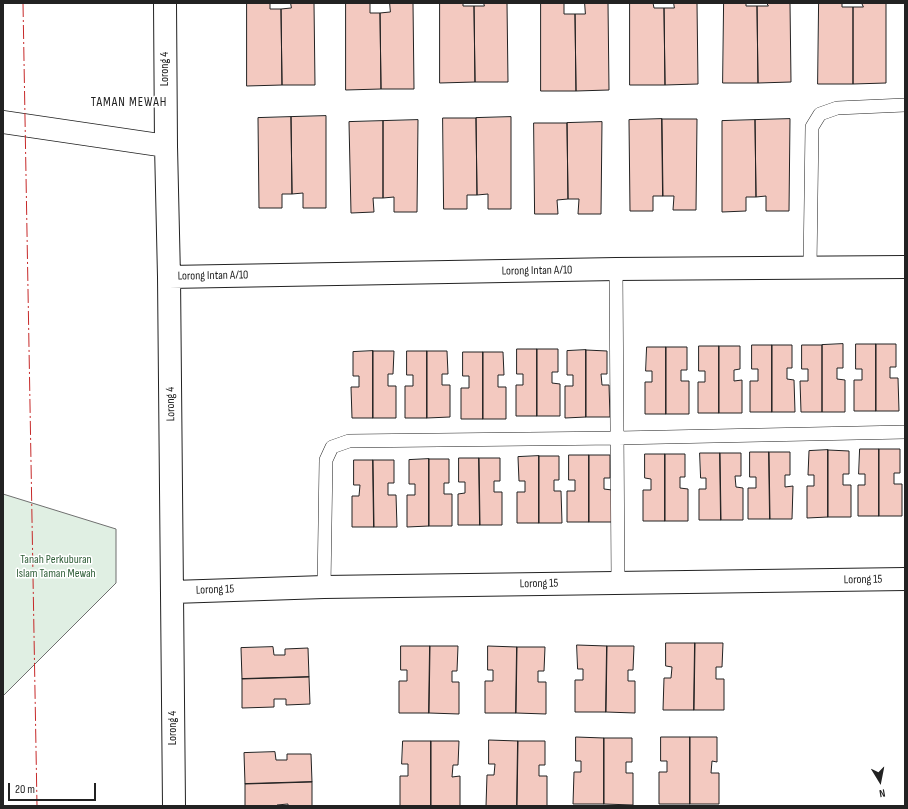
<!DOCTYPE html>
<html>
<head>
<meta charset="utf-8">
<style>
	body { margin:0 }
	#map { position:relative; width:908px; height:809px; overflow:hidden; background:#fff; font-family:"Sofia Sans Condensed",sans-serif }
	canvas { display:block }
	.frame { position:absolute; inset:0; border:4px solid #222; pointer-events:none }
	.north { position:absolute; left:860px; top:761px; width:40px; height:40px; -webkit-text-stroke:3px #fff; paint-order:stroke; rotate:170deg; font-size:11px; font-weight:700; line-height:16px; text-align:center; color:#222 }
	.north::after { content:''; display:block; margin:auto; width:14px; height:18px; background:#222; clip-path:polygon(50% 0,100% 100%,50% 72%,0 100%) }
	.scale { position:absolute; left:8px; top:783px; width:88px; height:18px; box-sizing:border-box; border:2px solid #222; border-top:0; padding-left:5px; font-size:12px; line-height:14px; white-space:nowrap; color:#222; -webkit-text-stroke:3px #fff; paint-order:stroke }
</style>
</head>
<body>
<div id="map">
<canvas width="908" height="809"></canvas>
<div class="frame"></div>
<div class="north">N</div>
<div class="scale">20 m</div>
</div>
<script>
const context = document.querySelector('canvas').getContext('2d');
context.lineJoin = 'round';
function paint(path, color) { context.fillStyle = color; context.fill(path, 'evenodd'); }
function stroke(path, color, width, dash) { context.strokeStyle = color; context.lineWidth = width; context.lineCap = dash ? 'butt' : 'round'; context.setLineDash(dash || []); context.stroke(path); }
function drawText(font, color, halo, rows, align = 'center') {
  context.font = font + ' "Sofia Sans Condensed",sans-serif'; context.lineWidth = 3; context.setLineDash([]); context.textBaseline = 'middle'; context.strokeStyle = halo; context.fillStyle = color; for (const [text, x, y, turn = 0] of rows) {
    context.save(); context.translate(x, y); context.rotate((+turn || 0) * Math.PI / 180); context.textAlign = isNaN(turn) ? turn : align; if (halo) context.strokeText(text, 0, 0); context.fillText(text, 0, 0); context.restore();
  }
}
const green = new Path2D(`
	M 3,494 L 116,529 L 116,583 L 3,696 Z`);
paint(green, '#e0efe3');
stroke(green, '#6f6f6f', 1);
const building = new Path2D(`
	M 247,3 L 270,3 L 270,9 L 281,9 L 282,85 L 247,86 Z
	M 291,3 L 314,3 L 315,85 L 282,85 L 281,9 L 291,8 Z
	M 346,3 L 370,3 L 370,13 L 380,13 L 381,89 L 346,90 Z
	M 390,3 L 413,3 L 414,89 L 381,89 L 380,13 L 390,12 Z
	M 440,3 L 463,3 L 463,6 L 474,6 L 475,82 L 440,83 Z
	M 484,3 L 507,3 L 508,82 L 475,82 L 474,6 L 484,6 Z
	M 541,3 L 564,3 L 564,14 L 575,14 L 576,91 L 541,91 Z
	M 585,3 L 608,3 L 609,90 L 576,91 L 575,14 L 585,14 Z
	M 630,3 L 653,3 L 654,8 L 664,8 L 665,85 L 630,85 Z
	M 674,3 L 697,3 L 698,84 L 665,85 L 664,8 L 674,8 Z
	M 724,3 L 746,3 L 746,6 L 757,6 L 758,83 L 723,83 Z
	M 767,3 L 790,3 L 791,82 L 758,83 L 757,6 L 768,6 Z
	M 819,3 L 842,3 L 842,7 L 853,7 L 853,84 L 818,84 Z
	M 862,3 L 886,3 L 886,83 L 853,84 L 853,7 L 863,7 Z
	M 326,116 L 326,208 L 303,208 L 303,193 L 292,194 L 291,117 Z
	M 291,117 L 292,194 L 282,194 L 282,208 L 259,208 L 258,118 Z
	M 511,117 L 511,209 L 488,209 L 488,194 L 477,195 L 476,118 Z
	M 443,118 L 476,118 L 477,195 L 467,195 L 467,209 L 444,209 Z
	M 662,119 L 697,119 L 696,210 L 673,210 L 674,196 L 663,196 Z
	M 662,119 L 663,196 L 653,196 L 653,211 L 630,211 L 629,120 Z
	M 790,119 L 789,211 L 766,211 L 766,196 L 756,197 L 755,120 Z
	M 418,120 L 417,212 L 394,212 L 394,197 L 383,198 L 383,121 Z
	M 755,120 L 756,197 L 746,197 L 746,211 L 722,212 L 722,121 Z
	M 383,121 L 383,198 L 373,198 L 374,212 L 351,213 L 349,122 Z
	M 602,122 L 601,214 L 578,214 L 579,199 L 568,199 L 567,123 Z
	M 534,123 L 567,123 L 568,199 L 557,200 L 558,214 L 535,214 Z
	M 843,344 L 843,368 L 837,368 L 837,379 L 845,380 L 845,412 L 822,412 L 822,345 Z
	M 856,344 L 876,344 L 876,411 L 854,411 L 854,380 L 862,380 L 862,369 L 856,369 Z
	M 876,344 L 896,344 L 896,367 L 890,367 L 890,378 L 898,378 L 899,411 L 876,411 Z
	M 752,345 L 772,345 L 772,412 L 750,412 L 750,381 L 758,381 L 758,369 L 752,369 Z
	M 772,345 L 792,345 L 792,368 L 787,368 L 787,379 L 794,380 L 795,412 L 772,412 Z
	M 802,345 L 822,345 L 822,412 L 801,412 L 800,381 L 808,381 L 808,369 L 802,369 Z
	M 699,346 L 719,346 L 719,413 L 698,413 L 698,382 L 705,382 L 705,371 L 699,371 Z
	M 719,346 L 740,346 L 740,369 L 734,370 L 734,381 L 742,380 L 742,413 L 719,413 Z
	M 647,347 L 666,347 L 666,414 L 645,414 L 645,382 L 652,382 L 652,371 L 646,371 Z
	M 666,347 L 687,347 L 687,370 L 681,370 L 681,381 L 689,381 L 689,414 L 666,414 Z
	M 517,349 L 537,349 L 537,416 L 516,416 L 516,385 L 523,385 L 523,374 L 517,374 Z
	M 537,349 L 558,349 L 558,372 L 552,372 L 552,383 L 560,384 L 560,416 L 537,416 Z
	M 586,350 L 586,417 L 565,418 L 565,386 L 573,386 L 573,375 L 567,375 L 567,351 Z
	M 586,350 L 607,351 L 607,374 L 601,374 L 602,385 L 609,385 L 610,417 L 586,417 Z
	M 373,351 L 373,418 L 352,418 L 351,387 L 359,387 L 359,376 L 353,376 L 353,352 Z
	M 373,351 L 394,351 L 393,374 L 388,374 L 388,386 L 396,386 L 396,418 L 373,418 Z
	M 407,351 L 427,351 L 427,418 L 405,418 L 405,386 L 413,386 L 413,375 L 407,375 Z
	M 427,351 L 447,351 L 448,374 L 442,374 L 442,385 L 450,385 L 450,417 L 427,418 Z
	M 463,352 L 483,352 L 483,419 L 461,419 L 461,388 L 469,388 L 469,376 L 463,376 Z
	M 483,352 L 503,352 L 504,375 L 498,375 L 498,387 L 506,387 L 506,419 L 483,419 Z
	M 860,449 L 879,449 L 879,516 L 858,516 L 858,485 L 865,485 L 865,474 L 859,474 Z
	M 879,449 L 900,449 L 900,473 L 894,473 L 894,484 L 902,484 L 902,516 L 879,516 Z
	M 828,450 L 828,517 L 807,518 L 807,486 L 814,486 L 814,475 L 808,475 L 809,451 Z
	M 828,450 L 849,451 L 849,474 L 843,474 L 843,485 L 851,485 L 851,517 L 828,517 Z
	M 750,452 L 769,452 L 770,519 L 748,519 L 748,488 L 756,488 L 756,477 L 750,477 Z
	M 769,452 L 790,452 L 790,475 L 785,475 L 785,487 L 793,486 L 792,519 L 770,519 Z
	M 700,453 L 720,453 L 721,520 L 699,520 L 699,489 L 706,489 L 706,478 L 701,478 Z
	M 720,453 L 741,453 L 741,476 L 735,476 L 736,487 L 743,488 L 743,520 L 721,520 Z
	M 645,454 L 665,454 L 665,521 L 643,521 L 643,490 L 651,490 L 651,479 L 645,478 Z
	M 665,454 L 685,454 L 685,477 L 680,477 L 680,488 L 688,489 L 688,521 L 665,521 Z
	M 569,455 L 589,455 L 589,522 L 567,522 L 567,491 L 575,491 L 575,480 L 569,480 Z
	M 589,455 L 610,455 L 610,478 L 604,478 L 604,489 L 612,490 L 612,522 L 589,522 Z
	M 539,456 L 539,523 L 517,523 L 517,492 L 525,492 L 525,481 L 519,481 L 518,457 Z
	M 539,456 L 559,456 L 559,480 L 554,480 L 554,491 L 561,491 L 562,523 L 539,523 Z
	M 459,458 L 479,458 L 480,525 L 458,525 L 458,494 L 465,493 L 465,482 L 459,482 Z
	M 479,458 L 500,458 L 500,481 L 494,481 L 494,492 L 502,492 L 502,525 L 480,525 Z
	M 429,459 L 429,526 L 407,527 L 407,495 L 415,495 L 415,484 L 409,484 L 409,460 Z
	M 429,459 L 449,459 L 449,483 L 444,483 L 444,494 L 452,494 L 452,526 L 429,526 Z
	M 354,460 L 373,460 L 374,527 L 352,527 L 352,496 L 359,496 L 360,485 L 354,485 Z
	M 373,460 L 394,460 L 394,483 L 388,483 L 388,495 L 396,495 L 397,527 L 374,527 Z
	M 666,643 L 695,643 L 694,710 L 663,710 L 664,678 L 671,678 L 672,667 L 666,666 Z
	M 695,643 L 723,643 L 722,667 L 716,667 L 716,679 L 724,679 L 724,710 L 694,710 Z
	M 577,645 L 607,646 L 606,712 L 575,712 L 575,680 L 583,680 L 583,669 L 578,669 Z
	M 401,646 L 430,646 L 429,713 L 399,713 L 399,681 L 407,681 L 407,670 L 401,670 Z
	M 430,646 L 458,646 L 457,671 L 452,671 L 452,682 L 459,682 L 459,714 L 429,713 Z
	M 488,646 L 517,647 L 516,713 L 485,713 L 485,681 L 493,681 L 493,670 L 488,670 Z
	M 607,646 L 634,646 L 633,670 L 628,670 L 628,681 L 635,681 L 635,713 L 606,712 Z
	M 273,647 L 274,655 L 285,655 L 285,649 L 308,648 L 309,677 L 242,679 L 241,648 Z
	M 517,647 L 545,647 L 544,671 L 538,671 L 538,682 L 546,682 L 546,714 L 516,713 Z
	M 309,677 L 310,704 L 286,705 L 286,699 L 274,699 L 274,707 L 242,708 L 242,679 Z
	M 576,737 L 604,738 L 604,804 L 573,804 L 574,772 L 581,772 L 581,761 L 576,761 Z
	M 661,737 L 690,737 L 690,804 L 659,804 L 659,772 L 667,772 L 667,761 L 661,761 Z
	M 690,737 L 717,737 L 717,762 L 712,761 L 711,773 L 719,773 L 719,804 L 690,804 Z
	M 604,738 L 632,738 L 632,762 L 626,762 L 626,773 L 633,773 L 633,805 L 604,804 Z
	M 489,740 L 518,741 L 517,806 L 486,806 L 487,775 L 494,775 L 495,764 L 489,764 Z
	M 403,741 L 431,741 L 431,806 L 400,806 L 400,776 L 408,776 L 408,764 L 402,764 Z
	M 431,741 L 459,741 L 458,765 L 453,765 L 452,777 L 460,776 L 460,806 L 431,806 Z
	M 518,741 L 545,741 L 545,765 L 539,765 L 539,776 L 547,776 L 547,806 L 517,806 Z
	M 275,752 L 276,760 L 287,760 L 287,754 L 311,754 L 312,782 L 245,784 L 244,753 Z
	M 312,782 L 312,806 L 288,806 L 288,804 L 277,805 L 277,806 L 245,806 L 245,784 Z`);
paint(building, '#f3c9c0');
stroke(building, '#222', 1);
const lane = new Path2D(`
	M 810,267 L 812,127 L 820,114 L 837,108 L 905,105
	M 616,269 L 618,584
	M 324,587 L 326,460 L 332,447 L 349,441 L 618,438 L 905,432`);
const street = new Path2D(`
	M 165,3 L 166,146 L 169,277 L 174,806
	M 3,122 L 166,146
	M 169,277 L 616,269 L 905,267
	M 173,592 L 324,587 L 905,579`);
stroke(lane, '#222', 14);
stroke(street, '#222', 24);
stroke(lane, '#fff', 13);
stroke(street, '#fff', 22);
stroke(new Path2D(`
	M 23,3 L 37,806`), '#c62828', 1, [14, 3, 2, 3]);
drawText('12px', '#222', '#fff', [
	["Lorong 4",165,69,-90],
	["Lorong Intan A/10",537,271,-1],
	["Lorong Intan A/10",213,276,-1],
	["Lorong 4",171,404,-91],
	["Lorong 15",863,580,-1],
	["Lorong 15",539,584,-1],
	["Lorong 15",215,590,-2],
	["Lorong 4",173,728,-90]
]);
drawText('12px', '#2f5e38', '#fff', [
	["Tanah Perkuburan",56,560],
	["Islam Taman Mewah",56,574]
]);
context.letterSpacing = '1px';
drawText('13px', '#222', '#fff', [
	["TAMAN MEWAH",129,103]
]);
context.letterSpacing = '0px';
</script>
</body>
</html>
